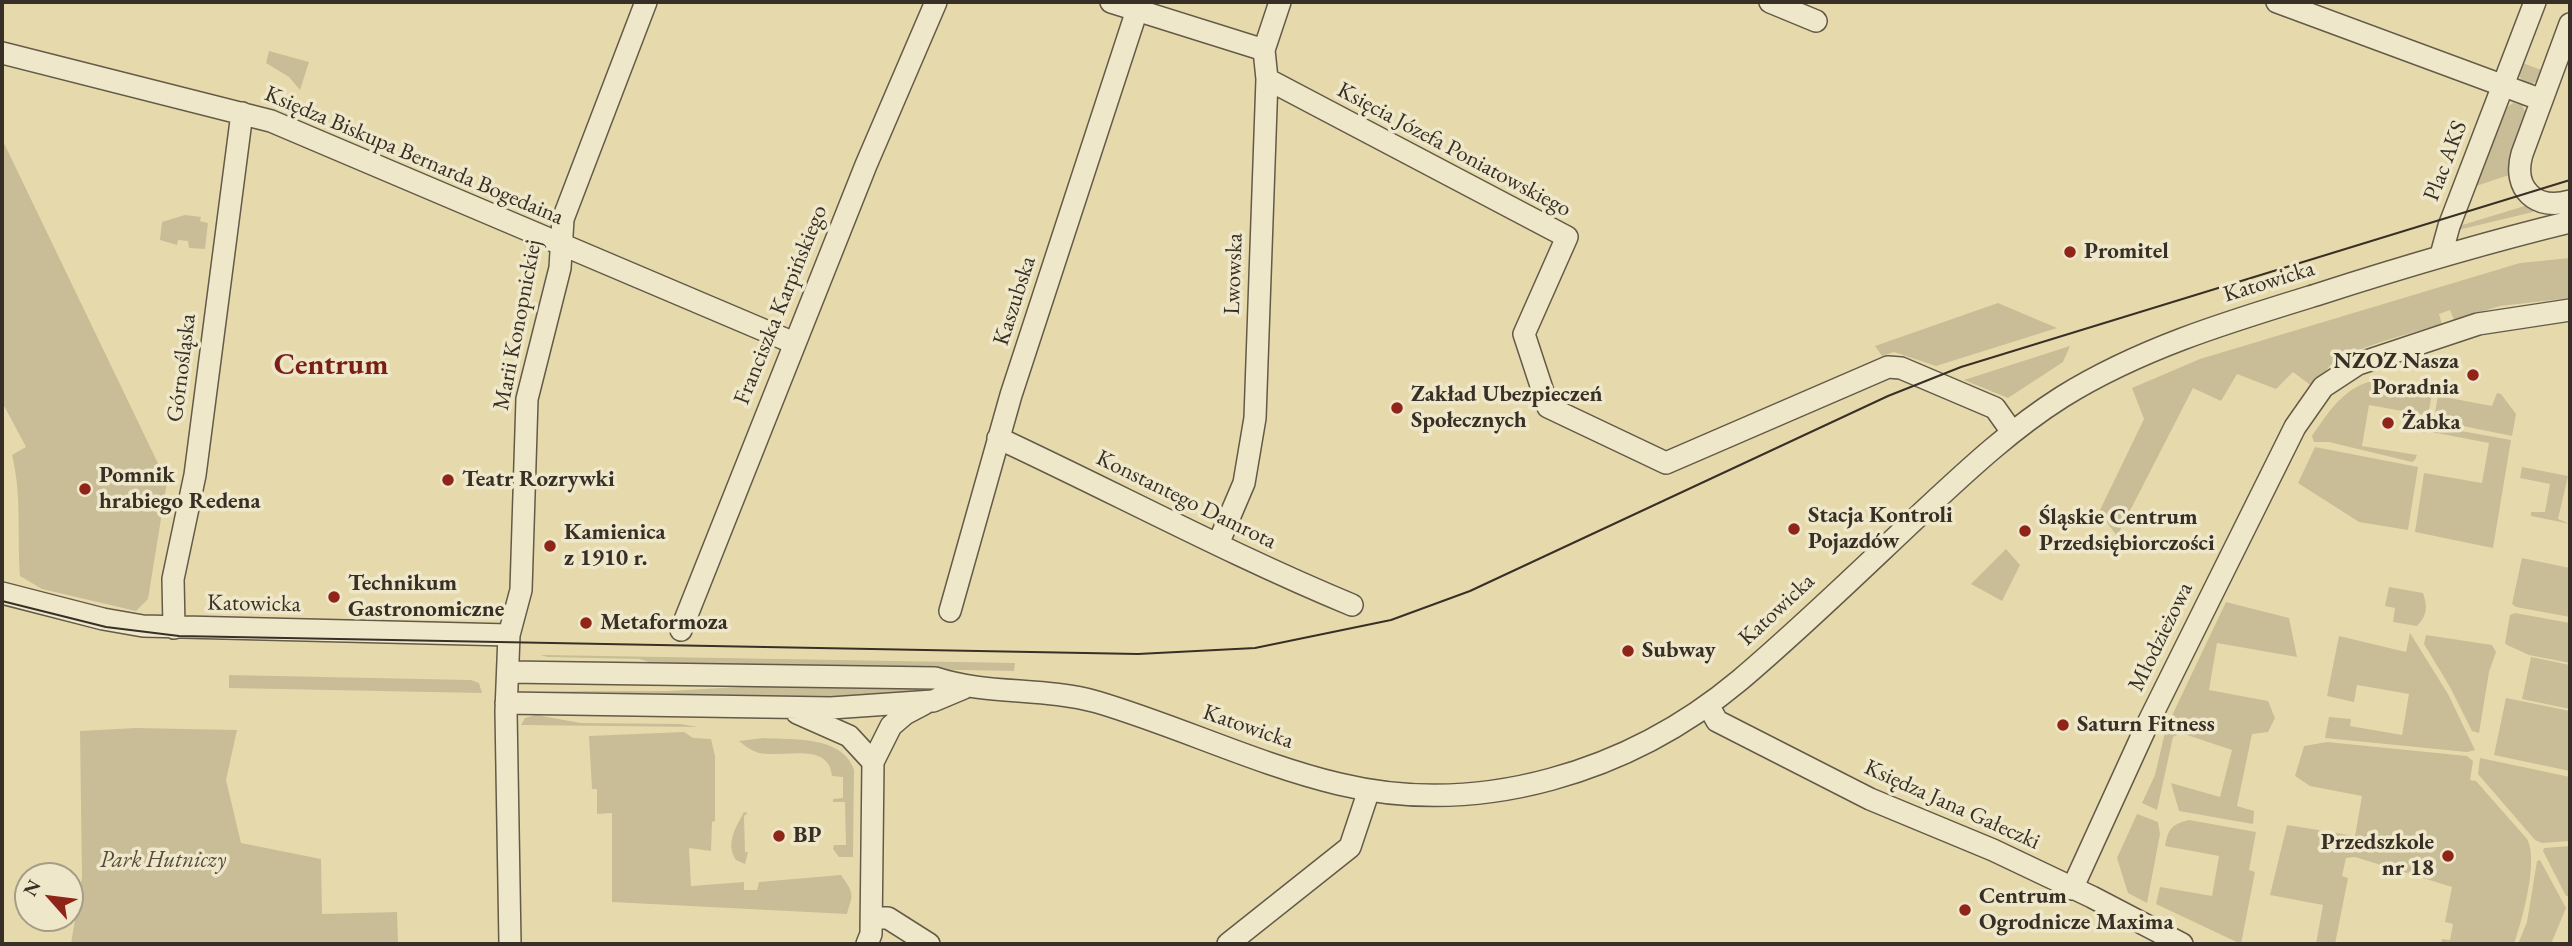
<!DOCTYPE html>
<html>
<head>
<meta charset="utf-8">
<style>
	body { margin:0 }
	#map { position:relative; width:2572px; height:946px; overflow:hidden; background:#e6daad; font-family:"EB Garamond",serif }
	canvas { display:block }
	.frame { position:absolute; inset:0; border:4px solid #382f26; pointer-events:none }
	.north { position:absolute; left:14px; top:862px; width:70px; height:70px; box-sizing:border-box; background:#efe7ca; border:2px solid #a69d88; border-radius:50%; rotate:298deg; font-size:19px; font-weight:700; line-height:28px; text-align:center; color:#382f26 }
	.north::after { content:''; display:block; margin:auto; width:24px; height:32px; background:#8f2418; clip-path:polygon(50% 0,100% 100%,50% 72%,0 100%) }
</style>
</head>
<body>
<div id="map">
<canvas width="2572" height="946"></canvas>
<div class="frame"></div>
<div class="north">N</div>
</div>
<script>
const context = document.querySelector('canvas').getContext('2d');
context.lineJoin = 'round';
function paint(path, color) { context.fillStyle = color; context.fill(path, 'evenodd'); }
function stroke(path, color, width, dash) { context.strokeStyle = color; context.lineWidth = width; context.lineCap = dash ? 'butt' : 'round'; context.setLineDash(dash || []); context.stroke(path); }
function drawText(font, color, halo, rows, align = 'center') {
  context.font = font + ' "EB Garamond",serif'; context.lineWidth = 7; context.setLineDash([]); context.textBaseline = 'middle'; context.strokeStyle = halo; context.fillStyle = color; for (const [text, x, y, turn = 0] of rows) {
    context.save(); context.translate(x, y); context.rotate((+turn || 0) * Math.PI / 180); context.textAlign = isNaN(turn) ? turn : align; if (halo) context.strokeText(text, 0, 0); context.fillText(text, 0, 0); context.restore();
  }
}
paint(new Path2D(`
	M 269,51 L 309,62 L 300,90 L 289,77 L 266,63 Z
	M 2520,62 L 2544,71 L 2541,79 L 2532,84 L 2523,82 L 2518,74 Z
	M 2513,103 L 2522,105 L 2527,116 L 2512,174 L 2473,187 L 2503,110 Z
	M 2,139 L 167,482 L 148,599 L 136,611 L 42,589 L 20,576 C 17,534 22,496 12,455 L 26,447 L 2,402 Z
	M 2528,205 L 2534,208 L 2533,212 L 2458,230 L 2459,226 Z
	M 185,215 L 201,217 L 200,221 L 208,223 L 205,249 L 189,248 L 188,241 L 178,240 L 177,245 L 160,240 L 162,222 Z
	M 2570,258 L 2570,298 L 2500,306 L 2454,320 L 2450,310 L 2439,314 L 2442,324 C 2419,331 2343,350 2329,367 C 2325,372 2319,381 2313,387 L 2293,372 L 2276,389 L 2237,374 L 2221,401 L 2193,388 L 2117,536 L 2099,512 L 2144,419 L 2132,388 L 2200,359 L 2520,263 Z
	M 1998,303 L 2057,328 L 1936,366 L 1894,352 L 1882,356 L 1875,346 Z
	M 2070,346 L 2063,362 L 2008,398 L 1964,380 Z
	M 2379,380 L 2433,388 L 2425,433 L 2421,432 L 2424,415 L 2369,405 L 2362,446 L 2417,455 L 2415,460 L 2412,462 L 2329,442 L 2314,442 L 2312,436 C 2329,411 2347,383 2379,380 Z
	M 2439,388 L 2444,389 L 2444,397 L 2492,406 L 2497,393 L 2501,394 L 2516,414 L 2512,436 L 2434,420 Z
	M 2433,426 L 2511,440 L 2493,548 L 2415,532 L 2424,473 L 2482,483 L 2489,443 L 2431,432 Z
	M 2315,447 L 2418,467 L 2408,530 L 2359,522 L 2298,483 Z
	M 2522,467 L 2568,476 L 2558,519 L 2570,524 L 2531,516 L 2531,512 L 2545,512 L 2550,484 L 2520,478 Z
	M 2006,549 L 2020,565 L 2002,601 L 1971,584 Z
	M 2522,558 L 2570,568 L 2570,617 L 2516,607 L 2512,604 Z
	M 2389,587 L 2423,593 C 2428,607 2427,616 2417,626 L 2393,622 L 2395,608 L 2385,606 Z
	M 2226,602 L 2289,618 L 2297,657 L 2217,643 L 2209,690 L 2268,701 L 2275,718 L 2268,732 L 2252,734 L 2237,806 L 2254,811 L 2253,824 L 2179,811 L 2171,783 L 2220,797 L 2232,750 L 2181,733 L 2173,737 L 2157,810 L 2142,803 L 2155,775 L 2166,728 Z
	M 2515,613 L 2570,623 L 2570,663 L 2529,655 L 2507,645 L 2505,643 L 2510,615 Z
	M 2410,633 L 2448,694 L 2475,750 L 2467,752 L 2325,738 L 2329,717 L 2351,719 L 2350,726 L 2402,735 L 2409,694 L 2357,685 L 2354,702 L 2327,696 L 2339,636 L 2406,652 Z
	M 2426,635 L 2492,645 L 2496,652 L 2489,672 L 2479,733 L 2472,731 L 2450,687 L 2424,644 Z
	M 540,655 L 546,655 L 1015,663 L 1014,671 L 654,664 L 640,659 L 548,657 Z
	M 2531,657 L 2570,665 L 2570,709 L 2522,699 Z
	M 229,675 L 471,680 L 479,683 L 482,693 L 229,688 Z
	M 777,685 L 937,690 L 845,698 L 539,691 L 668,691 Z
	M 2506,698 L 2570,711 L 2570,771 L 2494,755 Z
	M 536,715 L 581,723 L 680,724 L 698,727 L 521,725 L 525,718 Z
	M 136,728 L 237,730 L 226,780 L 241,843 L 321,859 L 322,914 L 397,912 L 398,944 L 71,944 L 82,877 L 80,731 Z
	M 684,732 L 693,738 L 711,739 L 715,756 L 715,821 L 712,822 L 711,851 L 689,848 L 691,886 L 744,882 L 744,890 L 757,890 L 759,882 L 841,875 C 856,896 852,895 847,914 L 612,902 L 612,813 L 597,814 L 597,789 L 592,789 L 589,736 Z
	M 763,738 C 791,740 843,735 854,770 L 853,857 L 839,857 L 833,849 L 834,845 L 846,845 L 845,802 L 833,802 L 833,799 L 843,798 L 843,777 L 832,776 C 829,741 783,758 759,753 C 752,751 745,746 739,741 Z
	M 2327,742 L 2467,756 L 2473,761 L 2470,780 L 2476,781 L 2527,839 C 2539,860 2522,921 2514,944 L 2441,944 L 2442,939 L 2450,940 L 2453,924 L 2445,922 L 2452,887 L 2355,857 L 2346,858 L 2342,876 L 2348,878 L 2335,944 L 2316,944 L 2323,905 L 2270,895 L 2287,825 L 2355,836 L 2362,796 L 2310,786 L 2295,776 L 2304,746 Z
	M 2480,758 L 2570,777 L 2570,841 L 2542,843 L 2535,840 L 2478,774 Z
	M 744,812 L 748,813 L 744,816 L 745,852 L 748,852 L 745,864 L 736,860 C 725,844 736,827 744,812 Z
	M 2137,814 L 2158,822 L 2160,834 L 2147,903 L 2128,893 L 2117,858 Z
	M 2189,820 L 2256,832 L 2249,870 L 2255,872 L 2241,944 L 2156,904 L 2160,887 L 2212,896 L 2219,856 L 2165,846 C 2168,829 2172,824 2189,820 Z
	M 2570,846 L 2570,896 L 2566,896 L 2543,851 L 2544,848 Z
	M 2540,860 L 2566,908 L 2551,944 L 2518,944 L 2527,922 L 2537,861 Z`), '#c8bd96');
const minor = new Path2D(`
	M 1111,2 L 1264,50
	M 1770,2 L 1816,21
	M 2277,2 L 2542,100
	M 2570,24 L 2522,154 C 2512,189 2536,211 2570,201
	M 2,53 L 271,121 L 794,343
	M 1267,79 L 1567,237 L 1524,334 L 1548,407 L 1666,463 L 1888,367 L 1901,368 L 1995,408 L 2012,432
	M 2441,255 L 2449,226 L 2535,2
	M 998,438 C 1116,493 1231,555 1352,605
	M 1218,544 L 1244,483 L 1255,418 L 1267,79 L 1264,50 L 1280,2
	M 2,593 L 103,619 L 143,626 L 509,635
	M 950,611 L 1011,395 L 1137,10
	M 174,628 L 173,579 L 195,475 L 242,113
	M 681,630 L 866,165 L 936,2
	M 508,672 L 935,678 C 987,695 1043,687 1097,702 C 1178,726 1256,764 1339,784 C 1480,818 1630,772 1740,680 C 1805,625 1866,565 1928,507 C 1971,467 2013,428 2062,397 C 2141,348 2228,322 2316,295 C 2400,268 2484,243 2570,222
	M 506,703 L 831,708 L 933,701 L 964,688
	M 1708,705 L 1717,721 L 1870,799 L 1993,850 L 2092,897 L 2182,944
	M 797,713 L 849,736 L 873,762
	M 2072,889 L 2146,727 L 2295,427 L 2323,387 L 2358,364 L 2478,324 L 2570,310
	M 872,918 L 888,918 L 929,944
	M 510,944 L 506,711 L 509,635 L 521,590 L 527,399 L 560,268 L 563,219 L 646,2
	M 867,944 L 871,934 L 873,762 L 891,726 L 905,714 L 924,704
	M 1228,944 L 1350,847 L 1369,790`);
stroke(minor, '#645a48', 24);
stroke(minor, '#efe7ca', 21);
stroke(new Path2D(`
	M 2,601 L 106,627 L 179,636 L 1138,654 L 1255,648 L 1391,620 L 1470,591 L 1888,396 L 1961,367 L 2570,180`), '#382f26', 2);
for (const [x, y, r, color] of [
	[2070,252,7,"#8f2418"],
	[2473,375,7,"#8f2418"],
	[1397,408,7,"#8f2418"],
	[2388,423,7,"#8f2418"],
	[448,480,7,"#8f2418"],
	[85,489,7,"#8f2418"],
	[1794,529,7,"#8f2418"],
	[2025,531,7,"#8f2418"],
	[550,546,7,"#8f2418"],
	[334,597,7,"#8f2418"],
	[586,623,7,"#8f2418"],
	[1628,651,7,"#8f2418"],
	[2063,725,7,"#8f2418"],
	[779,836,7,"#8f2418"],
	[2448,856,7,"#8f2418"],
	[1965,910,7,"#8f2418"]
]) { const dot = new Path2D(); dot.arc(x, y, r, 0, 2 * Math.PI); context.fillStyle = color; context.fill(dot); stroke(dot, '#efe7ca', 2.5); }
drawText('23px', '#382f26', '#efe7ca', [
	["Księcia Józefa Poniatowskiego",1454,150,28],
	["Księdza Biskupa Bernarda Bogedaina",414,156,23],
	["Plac AKS",2446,161,-69],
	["Lwowska",1234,274,-88],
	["Katowicka",2269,282,-17],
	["Kaszubska",1015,301,-72],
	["Franciszka Karpińskiego",781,305,-68],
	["Marii Konopnickiej",518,325,-79],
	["Górnośląska",182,368,-83],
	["Konstantego Damrota",1186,500,26],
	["Katowicka",254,604,1],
	["Katowicka",1777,610,-43],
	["Młodzieżowa",2161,637,-64],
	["Katowicka",1248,727,19],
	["Księdza Jana Gałeczki",1952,805,24]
]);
drawText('bold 23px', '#382f26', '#efe7ca', [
	["Promitel",2084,252],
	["NZOZ Nasza",2459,362,"right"],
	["Poradnia",2459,388,"right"],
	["Zakład Ubezpieczeń",1411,395],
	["Społecznych",1411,421],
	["Żabka",2402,423],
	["Pomnik",99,476],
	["hrabiego Redena",99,502],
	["Teatr Rozrywki",462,480],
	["Stacja Kontroli",1808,516],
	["Pojazdów",1808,542],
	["Śląskie Centrum",2039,518],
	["Przedsiębiorczości",2039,544],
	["Kamienica",564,533],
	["z 1910 r.",564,559],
	["Technikum",348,584],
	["Gastronomiczne",348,610],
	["Metaformoza",600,623],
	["Subway",1642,651],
	["Saturn Fitness",2077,725],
	["BP",793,836],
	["Przedszkole",2434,843,"right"],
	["nr 18",2434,869,"right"],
	["Centrum",1979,897],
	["Ogrodnicze Maxima",1979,923]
], 'left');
drawText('italic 23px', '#554b3c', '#efe7ca', [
	["Park Hutniczy",163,861]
]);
drawText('bold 30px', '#7a1f14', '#efe7ca', [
	["Centrum",331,366]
]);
</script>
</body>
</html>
